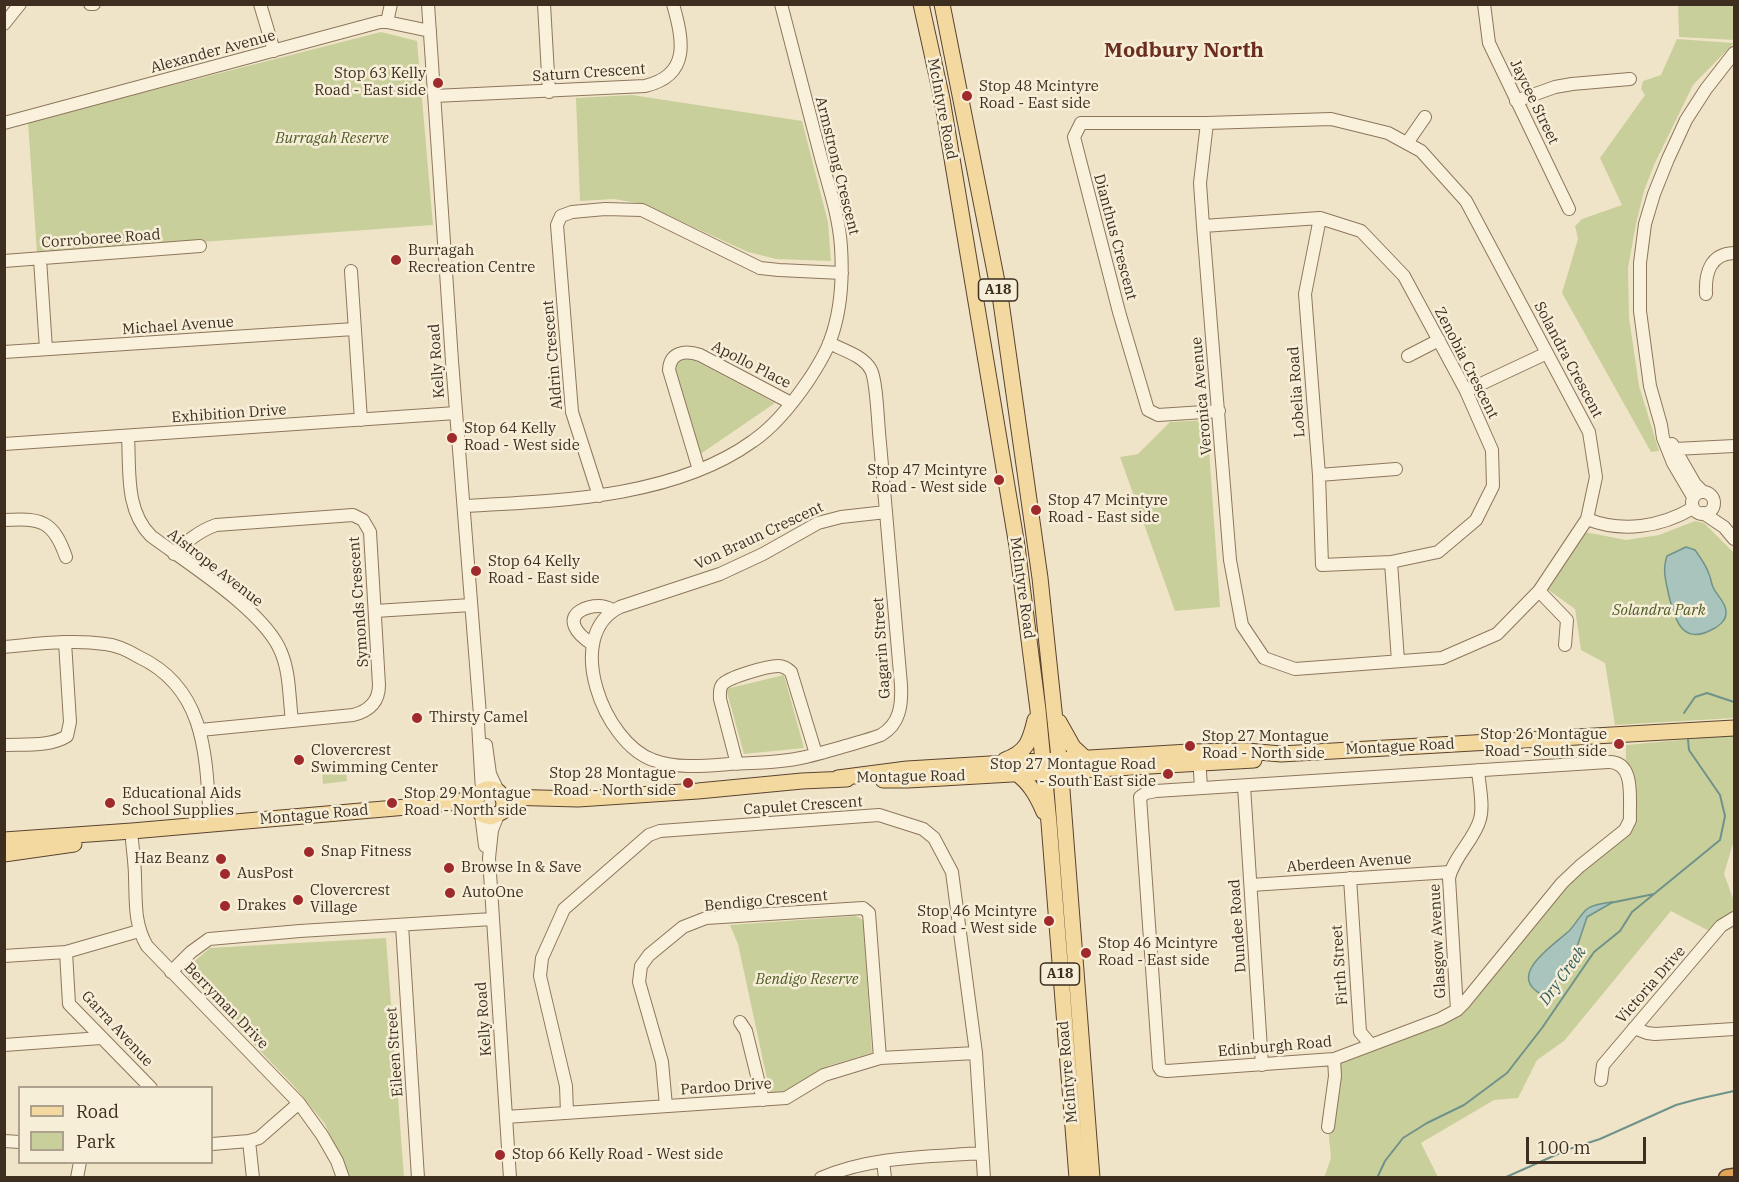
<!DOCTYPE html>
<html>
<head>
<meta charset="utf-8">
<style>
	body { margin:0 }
	#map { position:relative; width:1739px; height:1182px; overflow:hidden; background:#f0e4c8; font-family:"IBM Plex Serif",serif }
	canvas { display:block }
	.frame { position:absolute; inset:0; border:6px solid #3d2e20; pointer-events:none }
	.legend { position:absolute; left:18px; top:1086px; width:195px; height:78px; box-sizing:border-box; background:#f7eed8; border:2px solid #ada18e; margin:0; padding:8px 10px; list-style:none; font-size:18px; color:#3d2e20 }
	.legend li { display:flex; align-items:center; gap:12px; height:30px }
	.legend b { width:30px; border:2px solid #ada18e }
	.scale { position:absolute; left:1526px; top:1137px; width:120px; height:27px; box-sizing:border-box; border:3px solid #3d2e20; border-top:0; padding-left:8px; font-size:18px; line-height:21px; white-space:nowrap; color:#3d2e20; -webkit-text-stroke:4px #f7eed8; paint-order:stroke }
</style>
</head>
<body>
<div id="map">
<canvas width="1739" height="1182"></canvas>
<div class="frame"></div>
<ul class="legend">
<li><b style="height:8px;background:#f3d9a0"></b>Road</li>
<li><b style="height:16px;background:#c9cf9b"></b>Park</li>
</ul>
<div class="scale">100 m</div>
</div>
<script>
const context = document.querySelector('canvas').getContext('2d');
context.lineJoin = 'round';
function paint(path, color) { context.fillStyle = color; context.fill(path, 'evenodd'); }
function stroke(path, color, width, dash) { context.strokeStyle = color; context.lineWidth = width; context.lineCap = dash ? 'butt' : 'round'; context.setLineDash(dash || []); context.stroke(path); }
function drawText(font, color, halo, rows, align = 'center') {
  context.font = font + ' "IBM Plex Serif",serif'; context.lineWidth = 5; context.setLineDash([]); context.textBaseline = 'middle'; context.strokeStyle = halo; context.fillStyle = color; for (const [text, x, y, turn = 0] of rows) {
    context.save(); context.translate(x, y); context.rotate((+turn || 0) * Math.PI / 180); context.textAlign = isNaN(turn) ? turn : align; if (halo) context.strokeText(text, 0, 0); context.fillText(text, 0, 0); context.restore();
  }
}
paint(new Path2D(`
	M 1678,5 L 1734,5 L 1734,40 L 1679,37 Z
	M 381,32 L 417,41 L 433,225 L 37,254 L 28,122 Z
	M 1677,39 L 1734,43 L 1693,85 L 1654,165 L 1644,191 L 1636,224 L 1628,268 L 1629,317 L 1639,386 L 1659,451 L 1651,452 L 1562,293 L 1578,239 L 1575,226 L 1582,219 L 1622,205 L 1600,158 L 1645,95 L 1641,89 L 1643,81 L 1661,75 Z
	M 632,95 L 802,121 L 828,222 L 831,261 L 776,259 L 748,252 L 643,204 L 614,199 L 580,201 L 576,98 Z
	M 690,358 L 775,403 L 699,455 L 674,372 L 677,361 Z
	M 1207,420 L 1220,607 L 1175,611 L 1120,457 L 1138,454 L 1170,422 Z
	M 1695,521 L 1704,523 L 1734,553 L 1734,718 L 1615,725 L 1605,663 L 1581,650 L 1575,609 L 1547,589 L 1585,532 L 1626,540 L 1659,535 Z
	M 784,675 L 804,748 L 744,754 L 726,689 Z
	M 1734,735 L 1734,840 L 1724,874 L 1734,901 L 1734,921 L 1718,931 L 1707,930 L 1671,911 L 1564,1041 L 1537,1060 L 1518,1098 L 1494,1100 L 1421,1143 L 1438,1177 L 1324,1178 L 1331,1158 L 1328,1127 L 1334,1059 L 1450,1014 L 1545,904 L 1625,830 L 1626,745 Z
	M 346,768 L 347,781 L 323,784 L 322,770 Z
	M 856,916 L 863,920 L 872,1053 L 828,1066 L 785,1091 L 770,1093 L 738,944 L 730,925 Z
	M 386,938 L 404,1177 L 349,1177 L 325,1124 L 294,1086 L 183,971 L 210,948 Z`), '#c9cf9b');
const water = new Path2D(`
	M 1686,547 L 1695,550 C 1700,557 1706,565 1709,574 C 1711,578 1711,583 1713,587 C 1717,596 1725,601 1726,611 C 1727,620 1720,625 1713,629 C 1683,646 1675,621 1669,596 C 1666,582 1662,570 1667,556 Z
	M 1613,902 L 1587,917 L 1577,947 L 1575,963 L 1569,976 L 1541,994 C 1506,975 1554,945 1569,931 C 1575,925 1580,915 1587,909 C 1594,904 1604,903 1613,902 Z`);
paint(water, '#a9c4bc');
stroke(water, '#6f938a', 1.5);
stroke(new Path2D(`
	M 1684,713 L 1695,697 L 1707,693 L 1734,702
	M 1610,903 L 1654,894
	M 1377,1178 L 1385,1161 L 1403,1138 L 1427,1123 L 1464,1105 L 1507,1073 L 1542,1028 L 1594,952 L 1620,931 L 1632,912 L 1720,840 L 1725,816 L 1720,795 L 1689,750 L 1688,740
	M 1504,1178 L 1569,1149 L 1600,1139 L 1676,1105 L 1698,1099 L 1734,1091`), '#6f938a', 2);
const minor = new Path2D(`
	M 90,4 L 94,4
	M 260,4 L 274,51
	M 428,4 L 452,361 L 480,715 L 478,723 L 482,791
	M 544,4 L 549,92
	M 1484,4 L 1489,43 L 1569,209
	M 387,22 L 391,4
	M 4,24 L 20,4
	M 434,96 L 645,86 C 691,75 683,40 673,4
	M 1516,101 L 1555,87 L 1572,84 L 1630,79
	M 4,123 L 380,22 L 387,22 L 430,31
	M 1207,123 L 1200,183 L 1203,226 L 1230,560 L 1242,625 L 1264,658 L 1295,669 L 1442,658 L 1497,634 L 1539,591 L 1587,519 L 1596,477 L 1589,432 L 1466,201 L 1421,151 L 1388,133 L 1331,119 L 1207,123 L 1081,123 L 1074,137 L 1119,312 L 1148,410 L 1158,415 L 1219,411
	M 1407,143 L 1425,117
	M 1203,226 L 1320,218 L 1361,231 L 1404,276 L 1466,391 L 1492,450 L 1493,486 L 1476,520 L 1438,552 L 1391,562 L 1322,565 L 1319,475 L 1305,294 L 1320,218
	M 40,259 L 46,349
	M 4,261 L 200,246
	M 351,271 L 361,420
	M 1706,294 C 1705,273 1710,254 1734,253
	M 829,343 C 843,350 864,356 871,370 C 877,381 878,428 880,443 C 887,523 894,604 901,685 C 902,705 900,724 881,735 C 868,740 855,743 842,747 C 824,752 807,758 789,760 C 769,763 749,763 729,764 C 704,766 677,769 653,760 C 604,743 562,635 620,607 L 720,574 L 763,554 L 818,523 L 841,517 L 886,512
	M 4,352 L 354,329
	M 1408,356 L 1439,340
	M 1466,391 L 1547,353
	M 128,436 C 130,471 125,510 151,536 C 187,563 265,611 281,652 C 290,673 289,698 292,721
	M 4,444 L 456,413
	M 1672,444 L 1695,484 L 1703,492
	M 1670,453 L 1675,449 L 1734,446
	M 699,470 L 669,370 C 670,352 685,350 700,355 L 791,403
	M 1319,475 L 1396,469
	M1692 503a11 11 0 1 1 22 0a11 11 0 1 1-22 0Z
	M 599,496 L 572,412 L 557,225 L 561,216 L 572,212 L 605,209 L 642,210 L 760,268 L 779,270 L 842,273
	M 1693,497 L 1673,463 L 1663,438 L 1661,425 L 1650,386 L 1640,311 L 1640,263 L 1645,224 L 1654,194 L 1668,159 L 1686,120 L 1706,89 L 1734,53
	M 464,506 C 557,501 674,498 753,441 C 775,426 793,403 808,381 C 816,369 825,355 830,341 C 841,312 843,278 841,247 C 839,214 827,182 819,150 C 806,101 794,53 781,4
	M 1703,513 L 1724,527 L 1734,539
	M 1587,519 C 1622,533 1661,527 1693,508
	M 4,520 C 41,518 53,520 66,557
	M 174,554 C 187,541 199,531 216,525 L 353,515 L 363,520 L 370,532 L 379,685 C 379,702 369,711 353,715 L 200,730
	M 1391,562 L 1398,661
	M 1539,591 L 1567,620 L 1565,645
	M 375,611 L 471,605
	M 592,644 C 586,640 578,634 575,627 C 568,612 588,606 599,606 C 604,606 609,608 613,610
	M 4,647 C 38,644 72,639 105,644 C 117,645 129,651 139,657 C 207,689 206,758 210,823
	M 4,745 C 24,744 50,747 67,736 L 70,722 L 65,642
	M 486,745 L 490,774 L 498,791
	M 1199,756 L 1201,788
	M 1608,762 C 1636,761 1629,800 1630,820 L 1625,830 L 1580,866 L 1562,883 L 1464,1003 L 1457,1010 L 1440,1019 L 1334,1059 L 1167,1071 L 1161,1070 L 1159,1067 L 1140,797 L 1146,793 L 1156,791 Z
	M 737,764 L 720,699 C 720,694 719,689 722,685 C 728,677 768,666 778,666 C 784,666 787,668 791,672 L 816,754
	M 1244,786 L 1262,1065
	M 481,814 L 485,846
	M 498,815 L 492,830 L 489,858 L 510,1178
	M 132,840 C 133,852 135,865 135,877 C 136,902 134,924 147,946 L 299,1103 L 322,1135 L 337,1161 L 343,1178
	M 1350,878 L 1360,1032 L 1371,1045
	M 1251,885 L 1450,872
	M 402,925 L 418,1178
	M 66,952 L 69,1004 L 151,1088
	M 4,956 L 66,952 L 139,931
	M 171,972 L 191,952 L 209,939 L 300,931 L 492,919
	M 1457,1010 L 1449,878 C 1454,856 1475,839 1480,819 C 1484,806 1479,784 1478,770
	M 740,1022 L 746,1031 L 763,1100
	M 1634,1028 L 1647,1033 L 1655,1034 L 1734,1029
	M 4,1045 L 101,1038
	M 1601,1080 L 1603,1065 L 1721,926 L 1734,918
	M 666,1106 L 662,1062 L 639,982 L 641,966 L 649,955 L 683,927 L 706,918 L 863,908 L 869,913 L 880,1058
	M 567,1113 L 566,1086 L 540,976 L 542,958 L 564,909 L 649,835 L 660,831 L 879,815 L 923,829 L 934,838 L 952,872 L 976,1053 L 984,1178
	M 506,1117 L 786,1098 L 824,1075 L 880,1058 L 976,1053
	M 1328,1127 L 1335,1076 L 1334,1059
	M 4,1141 L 20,1142
	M 249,1141 L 253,1178
	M 212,1144 L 249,1141 L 259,1138 L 299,1103
	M 883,1161 L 885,1178
	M 77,1178 L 80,1162
	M 821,1178 C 871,1156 929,1157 982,1153`);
const major = new Path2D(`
	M 921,4 L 942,99 L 1017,546 L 1038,710 L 1049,823 L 1077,1178
	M 942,4 L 1001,302 L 1040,578 L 1061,777 L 1092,1178
	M 1059,722 L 1073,747 L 1086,759
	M 1005,760 C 1027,752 1030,741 1035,720
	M 1016,773 C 1030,783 1037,796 1044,812
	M 838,778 L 907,769 L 1189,752 L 1247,751 L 1281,754 L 1734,728
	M 883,780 L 908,780 L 1254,760
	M 503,797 L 578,799 L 698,791 L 802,781 L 847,779
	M 4,840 L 132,831 L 441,804 C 451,803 461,802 470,798 C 477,796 481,790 487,789 C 501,787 507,801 502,812 L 491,817 C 479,816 473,807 478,795
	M 4,854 L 74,844`);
const highway = new Path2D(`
	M 1727,1178 L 1734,1177`);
stroke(minor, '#8d765c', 14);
stroke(major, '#5b4430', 17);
stroke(highway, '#5b4430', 19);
stroke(minor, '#faf1dc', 12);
stroke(major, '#f3d9a0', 15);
stroke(highway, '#e0a458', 16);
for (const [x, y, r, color] of [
	[438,83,6,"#9e2a2b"],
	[967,96,6,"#9e2a2b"],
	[396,260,6,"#9e2a2b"],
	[452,438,6,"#9e2a2b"],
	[999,480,6,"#9e2a2b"],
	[1036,510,6,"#9e2a2b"],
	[476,571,6,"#9e2a2b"],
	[417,718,6,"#9e2a2b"],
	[1619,744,6,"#9e2a2b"],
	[1190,746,6,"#9e2a2b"],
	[299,760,6,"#9e2a2b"],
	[1168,774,6,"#9e2a2b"],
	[688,783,6,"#9e2a2b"],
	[110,803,6,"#9e2a2b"],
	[392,803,6,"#9e2a2b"],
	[309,852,6,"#9e2a2b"],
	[221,859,6,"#9e2a2b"],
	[449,868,6,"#9e2a2b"],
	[225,874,6,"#9e2a2b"],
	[450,893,6,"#9e2a2b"],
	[298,900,6,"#9e2a2b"],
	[225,906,6,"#9e2a2b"],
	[1049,921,6,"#9e2a2b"],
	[1086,953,6,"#9e2a2b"],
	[500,1155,6,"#9e2a2b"]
]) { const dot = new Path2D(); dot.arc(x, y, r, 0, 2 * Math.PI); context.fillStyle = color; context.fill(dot); stroke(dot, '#f7eed8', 2); }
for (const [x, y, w] of [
	[998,290,39],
	[1060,974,39]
]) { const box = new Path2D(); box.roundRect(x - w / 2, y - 11, w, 22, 4.5); context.fillStyle = '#f7eed8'; context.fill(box); stroke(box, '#3d2e20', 1.5); }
drawText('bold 14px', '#3d2e20', null, [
	["A18",998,290],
	["A18",1060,974]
]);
drawText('15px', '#3d2e20', '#f7eed8', [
	["Alexander Avenue",213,52,-15],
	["Saturn Crescent",589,73,-4],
	["Jaycee Street",1534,102,64],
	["McIntyre Road",942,109,79],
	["Armstrong Crescent",837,166,76],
	["Dianthus Crescent",1115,237,75],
	["Corroboree Road",101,239,-4],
	["Michael Avenue",178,326,-4],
	["Aldrin Crescent",553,355,-95],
	["Solandra Crescent",1568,360,62],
	["Kelly Road",437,361,-94],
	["Zenobia Crescent",1466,363,63],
	["Apollo Place",751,365,27],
	["Lobelia Road",1297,392,-94],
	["Veronica Avenue",1202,396,-95],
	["Exhibition Drive",229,414,-4],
	["Von Braun Crescent",759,536,-25],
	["Aistrope Avenue",215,568,38],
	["McIntyre Road",1022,588,82],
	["Symonds Crescent",359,602,-94],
	["Gagarin Street",882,648,-94],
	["Montague Road",1400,747,-3],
	["Montague Road",911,777,-1],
	["Capulet Crescent",803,806,-4],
	["Montague Road",314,815,-5],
	["Aberdeen Avenue",1349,863,-4],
	["Bendigo Crescent",766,901,-5],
	["Dundee Road",1238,926,-94],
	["Glasgow Avenue",1438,941,-93],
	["Firth Street",1340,965,-94],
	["Victoria Drive",1651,985,-49],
	["Berryman Drive",226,1006,46],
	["Kelly Road",484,1019,-94],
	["Garra Avenue",117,1029,47],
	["Edinburgh Road",1275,1047,-5],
	["Eileen Street",395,1052,-94],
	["McIntyre Road",1068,1072,-95],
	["Pardoo Drive",726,1087,-4]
]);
drawText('15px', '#3d2e20', '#f7eed8', [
	["Stop 63 Kelly",426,74,"right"],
	["Road - East side",426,91,"right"],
	["Stop 48 Mcintyre",979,87],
	["Road - East side",979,104],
	["Burragah",408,251],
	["Recreation Centre",408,268],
	["Stop 64 Kelly",464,429],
	["Road - West side",464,446],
	["Stop 47 Mcintyre",987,471,"right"],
	["Road - West side",987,488,"right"],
	["Stop 47 Mcintyre",1048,501],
	["Road - East side",1048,518],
	["Stop 64 Kelly",488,562],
	["Road - East side",488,579],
	["Thirsty Camel",429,718],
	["Stop 26 Montague",1607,735,"right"],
	["Road - South side",1607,752,"right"],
	["Stop 27 Montague",1202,737],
	["Road - North side",1202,754],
	["Clovercrest",311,751],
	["Swimming Center",311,768],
	["Stop 27 Montague Road",1156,765,"right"],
	["- South East side",1156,782,"right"],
	["Stop 28 Montague",676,774,"right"],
	["Road - North side",676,791,"right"],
	["Educational Aids",122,794],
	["School Supplies",122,811],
	["Stop 29 Montague",404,794],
	["Road - North side",404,811],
	["Snap Fitness",321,852],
	["Haz Beanz",209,859,"right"],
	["Browse In & Save",461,868],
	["AusPost",237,874],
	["Clovercrest",310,891],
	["Village",310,908],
	["AutoOne",462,893],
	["Drakes",237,906],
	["Stop 46 Mcintyre",1037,912,"right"],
	["Road - West side",1037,929,"right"],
	["Stop 46 Mcintyre",1098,944],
	["Road - East side",1098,961],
	["Stop 66 Kelly Road - West side",512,1155]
], 'left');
drawText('italic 15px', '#4d5a26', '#f7eed8', [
	["Burragah Reserve",332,139],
	["Solandra Park",1659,611],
	["Bendigo Reserve",807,980]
]);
drawText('italic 16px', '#2f5d5a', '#f7eed8', [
	["Dry Creek",1563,976,-54]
]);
drawText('bold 21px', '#6b2e1e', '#f7eed8', [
	["Modbury North",1184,51]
]);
</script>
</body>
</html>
